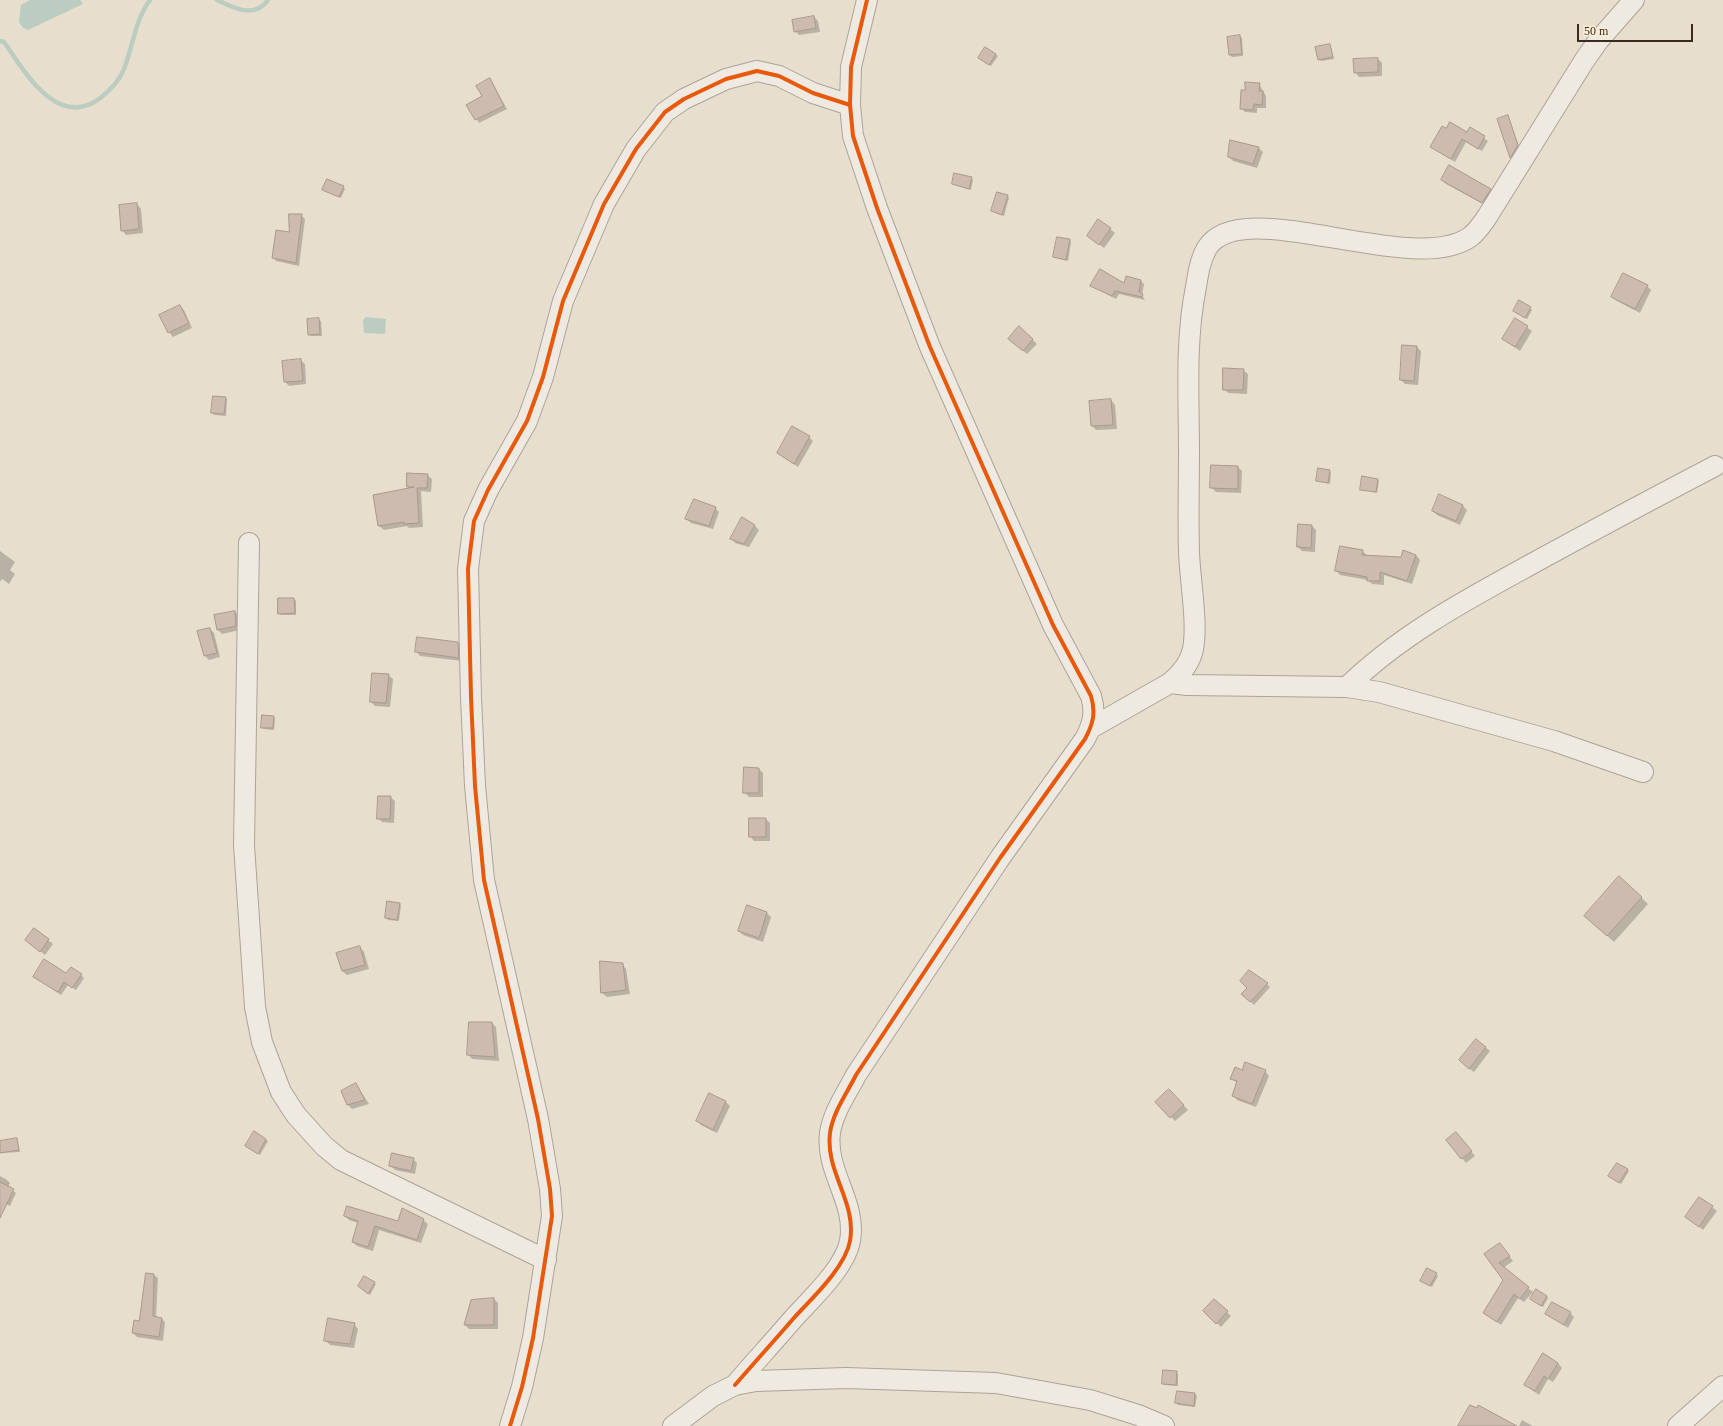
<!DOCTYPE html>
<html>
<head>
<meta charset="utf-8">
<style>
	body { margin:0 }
	#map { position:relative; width:1723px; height:1426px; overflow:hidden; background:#e8dece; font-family:Georgia,serif }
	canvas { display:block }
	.scale { position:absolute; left:1577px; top:24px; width:116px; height:18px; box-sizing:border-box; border:2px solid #3e2a1d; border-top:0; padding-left:5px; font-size:12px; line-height:14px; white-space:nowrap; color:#3e2a1d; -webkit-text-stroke:3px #f9ecd4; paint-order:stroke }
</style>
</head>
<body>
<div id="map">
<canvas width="1723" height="1426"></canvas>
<div class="scale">50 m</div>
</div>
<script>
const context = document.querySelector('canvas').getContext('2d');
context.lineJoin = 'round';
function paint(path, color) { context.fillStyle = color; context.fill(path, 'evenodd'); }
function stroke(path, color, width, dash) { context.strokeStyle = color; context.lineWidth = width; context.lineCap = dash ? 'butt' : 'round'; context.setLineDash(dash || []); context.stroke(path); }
paint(new Path2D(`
	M 30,0 L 80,0 L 83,4 L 28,30 L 23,28 L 19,22 L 21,5 Z
	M 366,317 L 386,319 L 385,334 L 364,333 L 363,320 Z`), '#bacdc0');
paint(new Path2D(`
	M 814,17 L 818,21 L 820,32 L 799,35 L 795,31 Z
	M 1240,36 L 1242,38 L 1243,56 L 1232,57 L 1230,55 L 1228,38 Z
	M 1330,45 L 1334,59 L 1321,61 L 1319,59 Z
	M 986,48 L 998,56 L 991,66 L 981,60 Z
	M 1378,59 L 1382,63 L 1382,76 L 1359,77 L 1355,72 Z
	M 490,79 L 507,109 L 479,123 L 468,105 L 483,97 Z
	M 1259,84 L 1266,96 L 1266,108 L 1257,108 L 1257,113 L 1245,112 L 1241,108 L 1246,91 Z
	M 1508,116 L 1519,148 L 1512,159 L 1498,119 Z
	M 1470,128 L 1488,141 L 1482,151 L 1466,142 L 1455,162 L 1431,147 L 1446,129 L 1467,133 Z
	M 1259,148 L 1263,152 L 1257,168 L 1233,161 L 1229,157 Z
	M 971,178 L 973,180 L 971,190 L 953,184 Z
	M 1442,180 L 1490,190 L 1494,194 L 1487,206 L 1446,184 Z
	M 343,187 L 345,189 L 341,198 L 323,190 Z
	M 1008,196 L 1009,198 L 1004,216 L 994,212 L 992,211 Z
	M 137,204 L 141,209 L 143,233 L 126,235 L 122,230 Z
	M 301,215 L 305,219 L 299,266 L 276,261 L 273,257 Z
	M 1110,229 L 1115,233 L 1104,248 L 1088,236 Z
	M 1070,240 L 1071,242 L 1068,261 L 1056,258 L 1054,257 Z
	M 1141,281 L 1144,284 L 1142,295 L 1145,300 L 1119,294 L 1116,299 L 1091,286 L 1125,285 Z
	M 1647,286 L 1651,290 L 1640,313 L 1617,301 L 1612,297 Z
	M 180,306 L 184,310 L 192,328 L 173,337 L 169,332 Z
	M 1530,308 L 1532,310 L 1527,319 L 1516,313 Z
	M 1515,319 L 1532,331 L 1520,351 L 1503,339 Z
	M 319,320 L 321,321 L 322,336 L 311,336 L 309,335 Z
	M 1019,327 L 1037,344 L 1027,354 L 1014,343 Z
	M 1417,347 L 1421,351 L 1418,385 L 1405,384 L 1401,380 Z
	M 300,360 L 305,364 L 306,384 L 289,386 L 285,382 Z
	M 1243,370 L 1248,374 L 1247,394 L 1228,393 L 1224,389 Z
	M 225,398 L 227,399 L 226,416 L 214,415 L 212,413 Z
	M 1111,400 L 1115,405 L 1117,429 L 1096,430 L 1092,426 L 1090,402 Z
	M 809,437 L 813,441 L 798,467 L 778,453 Z
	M 1238,467 L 1242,471 L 1241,493 L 1216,492 L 1211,487 Z
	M 1329,471 L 1331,473 L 1330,484 L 1317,481 Z
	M 427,475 L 432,479 L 431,492 L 421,491 L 423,527 L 409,528 L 407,526 L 384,530 L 379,526 L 410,489 L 408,487 Z
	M 1378,480 L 1379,481 L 1377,493 L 1361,489 Z
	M 1462,505 L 1467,510 L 1460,525 L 1437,515 L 1433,511 Z
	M 715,508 L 719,512 L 713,529 L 691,523 L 686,519 Z
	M 755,526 L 759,530 L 749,547 L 735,543 L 731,538 Z
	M 1312,526 L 1316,530 L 1315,552 L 1302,551 L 1298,547 Z
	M 0,551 L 15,562 L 10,570 L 15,574 L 9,584 L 2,579 L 0,582 Z
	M 1362,551 L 1367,555 L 1401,558 L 1416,555 L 1420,560 L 1412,584 L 1384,575 L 1384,585 L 1372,584 L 1368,580 L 1340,575 L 1336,570 Z
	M 294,599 L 296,601 L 296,615 L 281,615 L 279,613 Z
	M 235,612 L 239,616 L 240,630 L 222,634 L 218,630 L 215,616 Z
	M 210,629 L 214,633 L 220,657 L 209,660 L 205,656 L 198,632 Z
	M 458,643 L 462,648 L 462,661 L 420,656 L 416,651 Z
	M 388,675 L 393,679 L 390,707 L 375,706 L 371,702 Z
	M 273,717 L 275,719 L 274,730 L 264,729 L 262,727 Z
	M 745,768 L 759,769 L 763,773 L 763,797 L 749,797 L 744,792 Z
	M 390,797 L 395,801 L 394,823 L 382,822 L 378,818 Z
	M 766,819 L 770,823 L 770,841 L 754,841 L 750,836 Z
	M 1641,897 L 1648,904 L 1614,942 L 1592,922 Z
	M 399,904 L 401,905 L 399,921 L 388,920 L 386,918 Z
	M 747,906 L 767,913 L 771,917 L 763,942 L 743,935 L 739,931 Z
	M 34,929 L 53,944 L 45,955 L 26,940 Z
	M 360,947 L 364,952 L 369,969 L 347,975 L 342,971 Z
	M 601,962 L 622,964 L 626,969 L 630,994 L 607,997 L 602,993 Z
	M 67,975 L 81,975 L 84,978 L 76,990 L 68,985 L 61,995 L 34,977 Z
	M 1267,984 L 1270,987 L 1254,1005 L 1243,994 Z
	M 492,1023 L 496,1027 L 499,1061 L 472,1059 L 468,1054 Z
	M 1485,1047 L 1490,1051 L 1474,1072 L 1464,1065 Z
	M 1242,1071 L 1265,1071 L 1269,1076 L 1256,1107 L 1237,1100 L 1233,1095 L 1237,1083 L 1232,1079 Z
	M 356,1084 L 369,1104 L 352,1109 L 348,1105 Z
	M 1169,1090 L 1188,1110 L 1175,1121 L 1157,1102 Z
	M 710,1095 L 726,1102 L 730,1106 L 717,1133 L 701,1125 L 697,1121 Z
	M 254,1132 L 268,1141 L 260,1155 L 248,1148 Z
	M 1456,1133 L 1475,1156 L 1466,1163 L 1447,1140 Z
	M 17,1139 L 20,1152 L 0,1153 L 0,1142 Z
	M 413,1159 L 417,1163 L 415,1174 L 395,1170 L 391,1166 Z
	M 1627,1170 L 1629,1171 L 1621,1184 L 1611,1178 Z
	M 0,1176 L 7,1180 L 10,1183 L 8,1187 L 16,1193 L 10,1206 L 0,1201 Z
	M 1700,1198 L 1717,1211 L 1703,1230 L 1687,1217 Z
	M 345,1216 L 398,1222 L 423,1220 L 428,1224 L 421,1243 L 379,1230 L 373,1251 L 357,1246 L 353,1242 L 358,1223 L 349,1220 Z
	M 1504,1249 L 1513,1261 L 1503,1268 L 1533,1292 L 1524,1302 L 1518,1298 L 1501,1325 L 1484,1313 L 1504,1280 L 1486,1254 Z
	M 1427,1269 L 1438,1276 L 1432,1287 L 1421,1281 Z
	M 154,1275 L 158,1278 L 156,1318 L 162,1319 L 165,1322 L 163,1341 L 137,1337 L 133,1333 L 140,1322 Z
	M 374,1283 L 376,1284 L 370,1295 L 361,1288 Z
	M 1547,1296 L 1548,1298 L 1543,1307 L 1533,1301 Z
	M 494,1299 L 498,1303 L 498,1329 L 469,1329 L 465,1325 Z
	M 1214,1300 L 1231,1316 L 1221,1327 L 1204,1311 Z
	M 1570,1313 L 1574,1317 L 1568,1328 L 1547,1314 Z
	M 354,1324 L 358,1329 L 354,1348 L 330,1345 L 325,1340 Z
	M 1558,1363 L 1562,1368 L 1553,1382 L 1548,1379 L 1539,1395 L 1525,1385 Z
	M 1176,1372 L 1178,1374 L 1178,1386 L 1165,1385 L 1163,1383 Z
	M 1178,1392 L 1195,1394 L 1197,1396 L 1195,1407 L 1178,1405 L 1176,1403 Z
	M 1522,1420 L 1533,1426 L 1519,1426 Z`), '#0003');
stroke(new Path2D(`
	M 217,0 C 233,8 255,19 268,0
	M 0,41 L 4,42 C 24,71 57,129 99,99 C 108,92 120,80 124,69 C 133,46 135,20 150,0`), '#bacdc0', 4.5);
const building = new Path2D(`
	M 814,16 L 816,28 L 794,32 L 792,20 Z
	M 1240,35 L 1242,54 L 1229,55 L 1227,37 Z
	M 1330,44 L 1333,57 L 1318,60 L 1315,47 Z
	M 985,47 L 996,54 L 989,65 L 978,58 Z
	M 1378,58 L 1378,72 L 1354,73 L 1353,59 Z
	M 490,78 L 504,106 L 475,120 L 466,105 L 482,96 L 476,86 Z
	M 1245,82 L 1260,83 L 1259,91 L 1263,91 L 1262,105 L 1254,104 L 1253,110 L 1240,109 L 1241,90 L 1245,90 Z
	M 1508,115 L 1518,145 L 1510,158 L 1497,119 Z
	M 1450,122 L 1467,132 L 1466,133 L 1470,127 L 1485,136 L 1478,149 L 1462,139 L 1451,159 L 1430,147 L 1442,126 L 1446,128 Z
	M 1230,140 L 1259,147 L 1253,164 L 1228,157 Z
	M 1449,165 L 1491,189 L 1482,203 L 1441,180 Z
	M 954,173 L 972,177 L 969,189 L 952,184 Z
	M 327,179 L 344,186 L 339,197 L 322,190 Z
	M 997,192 L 1008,195 L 1002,215 L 991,211 Z
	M 137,203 L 139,229 L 121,231 L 119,205 Z
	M 289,214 L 302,214 L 296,263 L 272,258 L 276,230 L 289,232 Z
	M 1098,219 L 1111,228 L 1099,245 L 1087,236 Z
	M 1057,237 L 1070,239 L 1066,260 L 1053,257 Z
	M 1100,269 L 1124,283 L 1126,276 L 1141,280 L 1139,292 L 1143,294 L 1142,297 L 1115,291 L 1112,296 L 1090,286 Z
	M 1623,273 L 1648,285 L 1635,309 L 1611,297 Z
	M 1519,300 L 1531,307 L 1525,318 L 1513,311 Z
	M 180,305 L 189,323 L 168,333 L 159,315 Z
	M 319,318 L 320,334 L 308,335 L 307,319 Z
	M 1515,318 L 1528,326 L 1515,347 L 1502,339 Z
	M 1019,326 L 1033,339 L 1023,351 L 1008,339 Z
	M 1402,345 L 1417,346 L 1414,381 L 1400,380 Z
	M 301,359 L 303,381 L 284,382 L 282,361 Z
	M 1223,368 L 1244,369 L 1243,390 L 1223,390 Z
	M 213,396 L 226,397 L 224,414 L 211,413 Z
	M 1111,399 L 1113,425 L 1091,426 L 1089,401 Z
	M 792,426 L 810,436 L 794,464 L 777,453 Z
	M 1211,465 L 1238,466 L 1238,489 L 1210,488 Z
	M 1318,468 L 1330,470 L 1328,483 L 1316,481 Z
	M 407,473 L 428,474 L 427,488 L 417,488 L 419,523 L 404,524 L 404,522 L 378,526 L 373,495 L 414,487 L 407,487 Z
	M 1362,476 L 1378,479 L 1376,492 L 1360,490 Z
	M 1439,494 L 1463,505 L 1456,521 L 1432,511 Z
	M 694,499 L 716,507 L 709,526 L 685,519 Z
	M 742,517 L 755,525 L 744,544 L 730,539 Z
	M 1298,524 L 1312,525 L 1311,548 L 1297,547 Z
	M 1340,546 L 1363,550 L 1362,555 L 1401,557 L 1403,550 L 1416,555 L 1407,581 L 1380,572 L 1380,581 L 1367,581 L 1367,577 L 1335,571 Z
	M 278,598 L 294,598 L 295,613 L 278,614 Z
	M 235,611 L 236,626 L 217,630 L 214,615 Z
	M 210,628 L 217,653 L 204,656 L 197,631 Z
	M 417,637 L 458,642 L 459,658 L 415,652 Z
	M 372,673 L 389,674 L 386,703 L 370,702 Z
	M 262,715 L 274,716 L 273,728 L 261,728 Z
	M 744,767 L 759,768 L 759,793 L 743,793 Z
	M 378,796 L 391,796 L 390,819 L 377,819 Z
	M 749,818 L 766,818 L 766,837 L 749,837 Z
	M 1619,876 L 1642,897 L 1607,936 L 1584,916 Z
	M 387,901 L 400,903 L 397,920 L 385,918 Z
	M 747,905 L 767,912 L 759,938 L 738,931 Z
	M 34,928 L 49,939 L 40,952 L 25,940 Z
	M 360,946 L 365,965 L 342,971 L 336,953 Z
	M 44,959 L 66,973 L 71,967 L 82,974 L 72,988 L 64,982 L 58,992 L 33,977 Z
	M 600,961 L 623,963 L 626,990 L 601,993 Z
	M 1249,970 L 1268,983 L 1250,1002 L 1241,994 L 1247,988 L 1240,981 Z
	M 469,1022 L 492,1022 L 495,1057 L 467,1055 Z
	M 1476,1039 L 1486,1047 L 1469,1069 L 1459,1060 Z
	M 1245,1062 L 1266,1070 L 1252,1104 L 1232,1096 L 1237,1081 L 1230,1079 L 1235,1067 L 1242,1070 Z
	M 356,1083 L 365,1100 L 347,1105 L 341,1091 Z
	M 1169,1089 L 1184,1105 L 1170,1118 L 1155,1102 Z
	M 709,1093 L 726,1101 L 713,1130 L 696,1121 Z
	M 254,1131 L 266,1139 L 258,1154 L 245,1146 Z
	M 1456,1132 L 1472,1151 L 1461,1159 L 1446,1140 Z
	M 17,1138 L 19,1150 L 0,1153 L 0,1141 Z
	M 392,1153 L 414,1158 L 411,1171 L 389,1166 Z
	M 1617,1163 L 1628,1169 L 1619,1183 L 1608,1176 Z
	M 0,1182 L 14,1189 L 0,1218 Z
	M 1699,1197 L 1713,1206 L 1699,1227 L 1685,1217 Z
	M 347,1206 L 398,1221 L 402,1208 L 424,1219 L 417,1240 L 375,1226 L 368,1247 L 352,1242 L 358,1221 L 344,1216 Z
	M 1500,1243 L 1510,1256 L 1499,1263 L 1529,1287 L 1520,1299 L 1514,1294 L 1497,1322 L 1483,1313 L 1503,1280 L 1484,1254 Z
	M 1427,1268 L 1437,1273 L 1430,1286 L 1420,1281 Z
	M 146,1273 L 154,1274 L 153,1316 L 162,1318 L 159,1337 L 132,1333 L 134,1320 L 139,1321 Z
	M 364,1276 L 375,1282 L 368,1294 L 358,1286 Z
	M 1536,1289 L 1547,1296 L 1541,1306 L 1530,1299 Z
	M 494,1298 L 494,1325 L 464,1325 L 471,1300 Z
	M 1214,1299 L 1228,1311 L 1216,1324 L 1203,1311 Z
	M 1552,1302 L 1571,1312 L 1564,1325 L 1545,1314 Z
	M 328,1318 L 355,1323 L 350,1344 L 324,1341 Z
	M 1543,1353 L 1558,1363 L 1548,1379 L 1544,1376 L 1535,1391 L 1524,1385 Z
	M 1163,1370 L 1177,1371 L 1176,1385 L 1162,1384 Z
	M 1177,1391 L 1195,1393 L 1194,1406 L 1175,1403 Z
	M 1470,1405 L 1477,1408 L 1478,1405 L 1517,1426 L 1458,1426 Z`);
paint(building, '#ccbbae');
stroke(building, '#a9998d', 1);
const minor = new Path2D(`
	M 249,543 L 244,845 L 255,1007 L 262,1042 L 281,1092 L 296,1115 L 324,1146 L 341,1160 L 546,1260
	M 1170,683 L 1187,685 L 1347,687 L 1379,692 L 1554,741 L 1643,772
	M 1347,687 C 1399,636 1464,601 1528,566 C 1590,532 1652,499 1715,466
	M 1091,728 L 1170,683 C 1181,674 1190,664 1193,649 C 1198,623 1190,581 1189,552 C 1188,519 1189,485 1189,451 C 1189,397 1185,341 1196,287 C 1198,274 1200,260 1207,248 C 1241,192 1412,278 1470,237 C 1477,232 1482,224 1487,217 L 1584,61 L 1598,41 L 1634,0
	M 735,1385 C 754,1363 774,1341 793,1319 C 811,1299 845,1268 850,1241 C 857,1202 825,1172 830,1133 C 833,1112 847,1093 856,1075 L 1000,858 L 1085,739 C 1093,724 1096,713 1091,696 L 1053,625 L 930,347 L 877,208 L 853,136 L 850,105 L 851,67 L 867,0
	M 510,1426 L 522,1387 L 533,1338 L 552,1216 L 550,1189 L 538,1119 L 484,880 L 475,786 L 471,697 L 468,569 L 474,521 L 488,490 L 527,421 L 543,377 L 563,301 L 604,204 L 636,149 L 665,112 L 684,99 L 726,79 L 757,71 L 779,76 L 813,93 L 850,105
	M 673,1426 L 713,1396 L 735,1385 L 756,1381 L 846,1378 L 996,1383 L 1090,1400 L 1138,1415 L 1164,1426
	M 1678,1426 L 1723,1386`);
stroke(minor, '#ada397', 22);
stroke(minor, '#efeae1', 20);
stroke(new Path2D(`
	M 735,1385 C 754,1363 774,1341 793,1319 C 811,1299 845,1268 850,1241 C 857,1202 825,1172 830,1133 C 833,1112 847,1093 856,1075 L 1000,858 L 1085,739 C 1093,724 1096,713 1091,696 L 1053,625 L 930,347 L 877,208 L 853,136 L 850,105 L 851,67 L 867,0
	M 510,1426 L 522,1387 L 533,1338 L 552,1216 L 550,1189 L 538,1119 L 484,880 L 475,786 L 471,697 L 468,569 L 474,521 L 488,490 L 527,421 L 543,377 L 563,301 L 604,204 L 636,149 L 665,112 L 684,99 L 726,79 L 757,71 L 779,76 L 813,93 L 850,105`), '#e8590c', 4);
</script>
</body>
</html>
